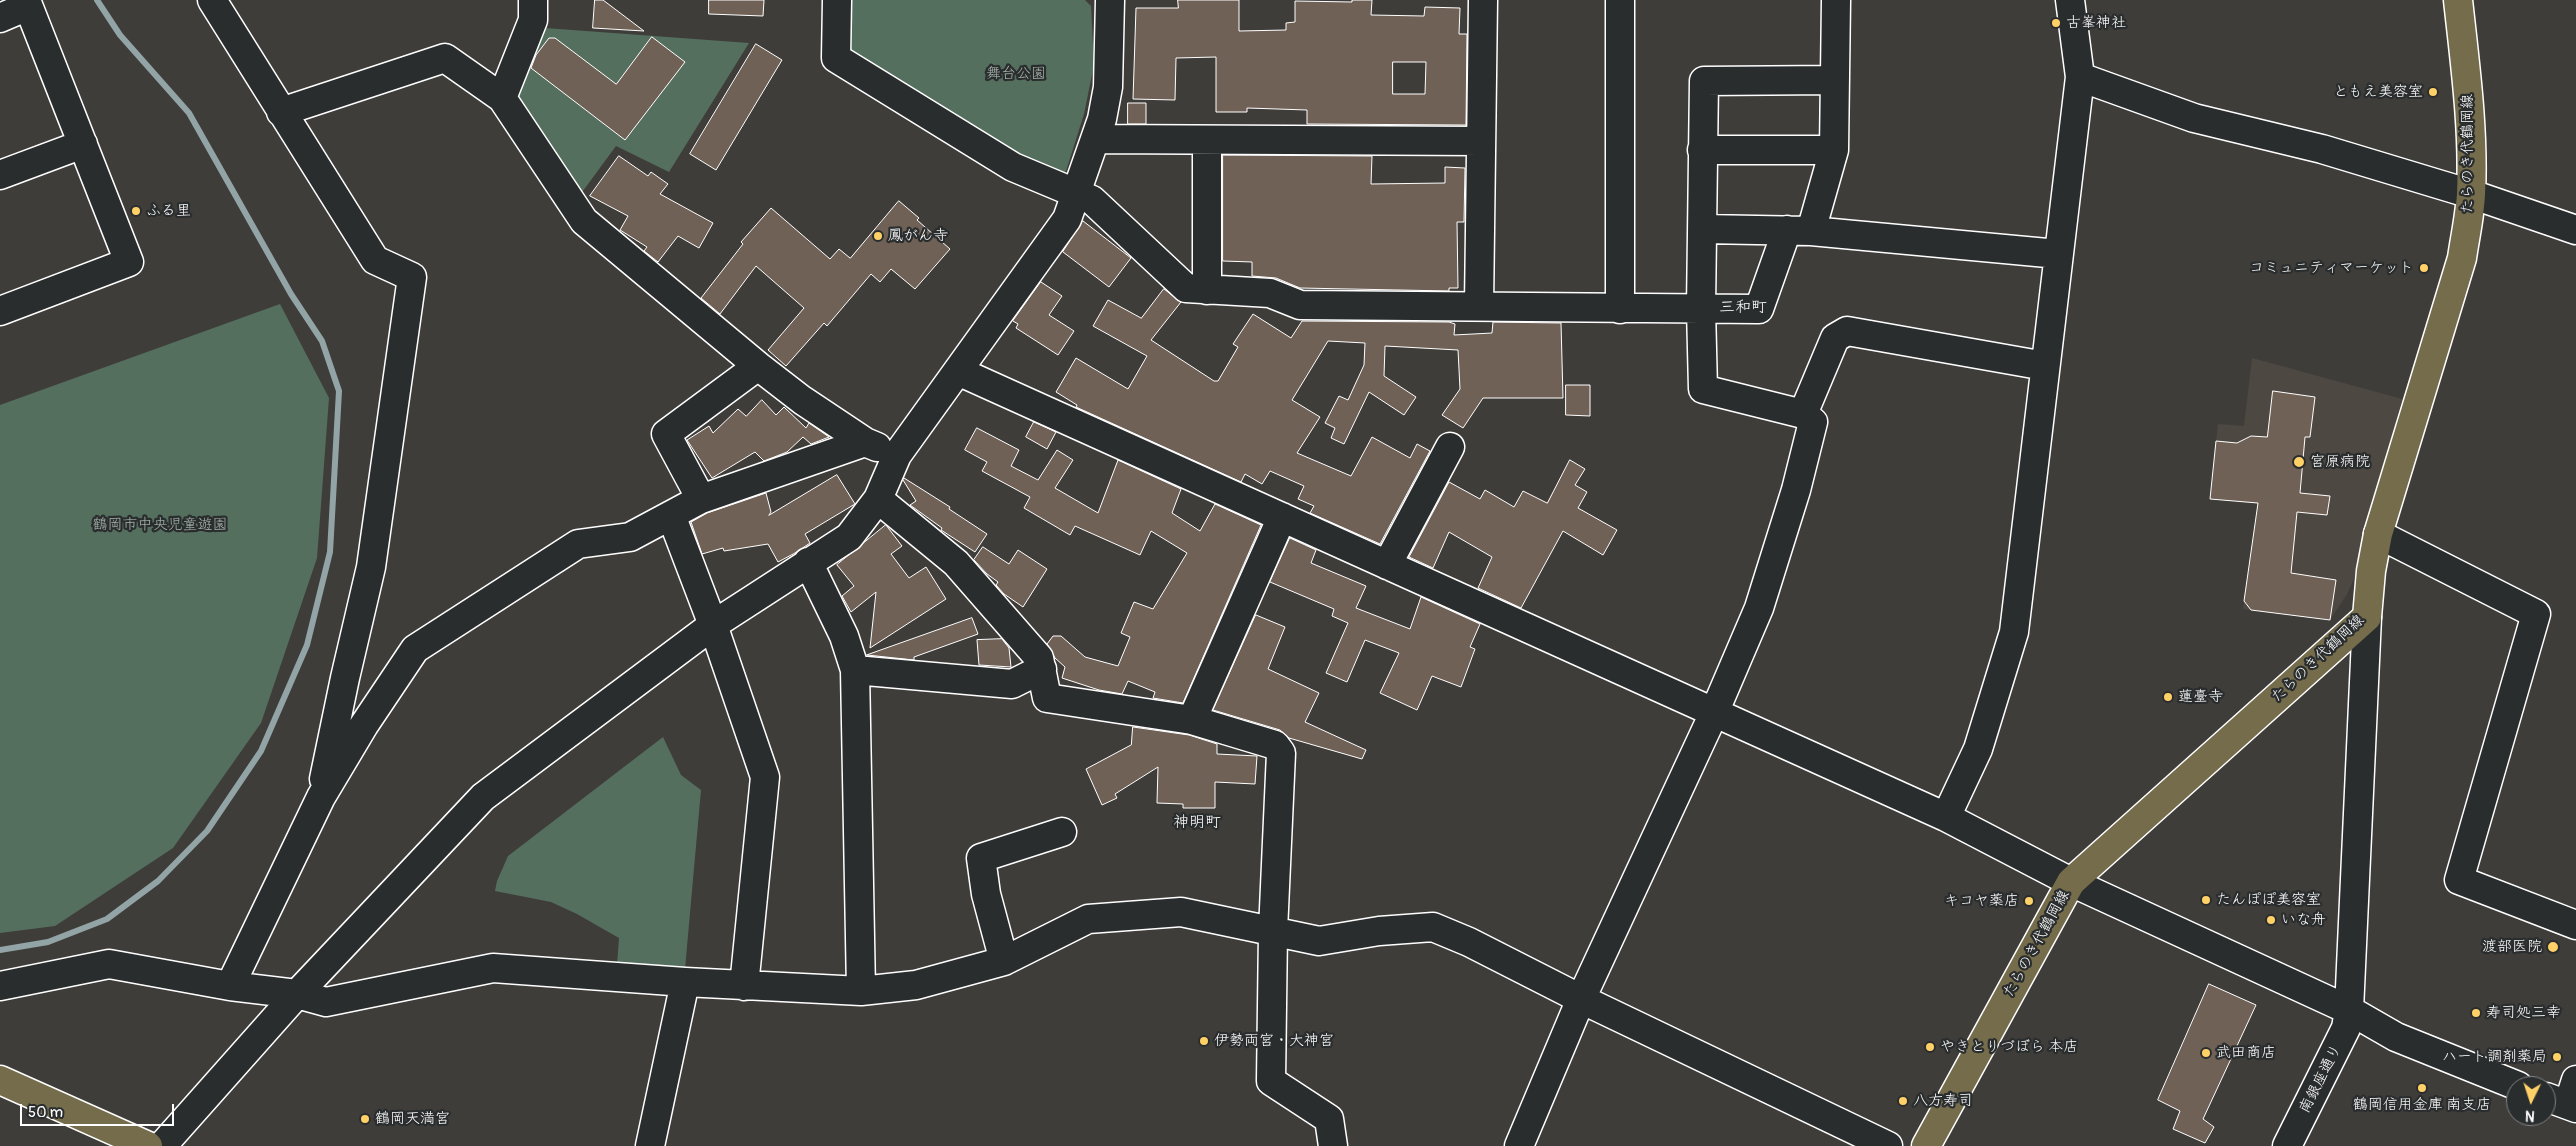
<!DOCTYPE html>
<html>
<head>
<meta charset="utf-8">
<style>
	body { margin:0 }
	#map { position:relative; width:2576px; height:1146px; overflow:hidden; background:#3f3d3a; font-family:Pangolin,sans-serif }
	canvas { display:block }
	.north { position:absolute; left:2506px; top:1076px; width:50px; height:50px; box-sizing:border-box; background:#2a2d2e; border:1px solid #7f8182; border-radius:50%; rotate:184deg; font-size:14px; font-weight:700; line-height:20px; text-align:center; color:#fff }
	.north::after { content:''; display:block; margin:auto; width:18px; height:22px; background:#ffd166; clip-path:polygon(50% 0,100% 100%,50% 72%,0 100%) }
	.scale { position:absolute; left:20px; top:1104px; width:154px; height:22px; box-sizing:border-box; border:2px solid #fff; border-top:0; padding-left:6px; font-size:15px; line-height:18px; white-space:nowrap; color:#fff; -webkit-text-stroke:4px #2a2d2e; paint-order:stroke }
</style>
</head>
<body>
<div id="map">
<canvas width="2576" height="1146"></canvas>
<div class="north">N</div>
<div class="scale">50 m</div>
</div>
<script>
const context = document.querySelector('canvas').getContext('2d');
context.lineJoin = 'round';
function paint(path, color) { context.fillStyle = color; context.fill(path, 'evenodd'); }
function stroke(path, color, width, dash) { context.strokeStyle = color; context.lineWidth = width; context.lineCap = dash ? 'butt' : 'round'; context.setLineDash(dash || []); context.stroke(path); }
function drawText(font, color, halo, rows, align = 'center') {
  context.font = font + ' Pangolin,"Klee One",sans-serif'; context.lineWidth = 4.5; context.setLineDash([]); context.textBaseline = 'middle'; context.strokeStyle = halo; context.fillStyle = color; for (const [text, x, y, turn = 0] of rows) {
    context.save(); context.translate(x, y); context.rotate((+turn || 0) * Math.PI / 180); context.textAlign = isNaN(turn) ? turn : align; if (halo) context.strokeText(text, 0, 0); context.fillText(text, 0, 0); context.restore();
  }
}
paint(new Path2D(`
	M 2252,358 L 2402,399 L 2364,536 L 2360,565 L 2347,594 L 2330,620 L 2243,609 L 2258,504 L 2210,499 L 2218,424 L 2244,426 Z`), '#4e4843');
paint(new Path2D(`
	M 849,0 L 1085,0 L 1091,6 L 1094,65 L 1084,114 L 1066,171 L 1057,177 L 846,55 Z
	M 545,28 L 749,43 L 669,172 L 616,146 L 580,195 L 513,102 Z
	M 280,304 L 329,398 L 317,558 L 261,723 L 173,848 L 55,926 L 0,933 L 0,405 Z
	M 663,737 L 681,775 L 701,790 L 685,969 L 617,965 L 619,938 L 577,914 L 551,902 L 495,891 L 497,881 L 508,856 Z`), '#546f5e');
stroke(new Path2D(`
	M 0,950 L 48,942 L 107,919 L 158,881 L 207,831 L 261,751 L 307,645 L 330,552 L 339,391 L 322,341 L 291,294 L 189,113 L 120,35 L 97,0`), '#92a4a6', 6);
const building = new Path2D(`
	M 595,0 L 603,0 L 644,31 L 593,28 Z
	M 709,0 L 764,0 L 763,16 L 709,14 Z
	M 1178,0 L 1239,0 L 1239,31 L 1286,30 L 1286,23 L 1295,22 L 1295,1 L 1352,2 L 1352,0 L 1372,0 L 1371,15 L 1424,16 L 1425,7 L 1460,8 L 1459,34 L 1467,34 L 1466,125 L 1307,124 L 1307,110 L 1247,108 L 1247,112 L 1216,112 L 1216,57 L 1176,58 L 1175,100 L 1133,99 L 1136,8 L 1178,8 ZM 1393,62 L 1426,62 L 1425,94 L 1393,94 Z
	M 652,37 L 685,62 L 625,140 L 531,68 L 536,55 L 549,38 L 555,38 L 616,84 Z
	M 756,44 L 782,60 L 716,170 L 690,154 Z
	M 1128,103 L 1146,103 L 1146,124 L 1128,124 Z
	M 1223,155 L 1372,156 L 1371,184 L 1445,183 L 1445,167 L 1465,168 L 1464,222 L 1457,222 L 1458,288 L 1449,288 L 1449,291 L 1300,288 L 1276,278 L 1252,276 L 1252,262 L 1223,261 Z
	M 619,156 L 648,176 L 651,172 L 668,184 L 660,194 L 713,223 L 699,248 L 678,236 L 658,262 L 644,251 L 647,247 L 620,230 L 628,216 L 590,196 Z
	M 899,201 L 919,218 L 917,220 L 950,249 L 915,289 L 891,269 L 880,282 L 871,274 L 827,326 L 824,323 L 786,366 L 768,350 L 804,308 L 756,266 L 720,314 L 701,298 L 743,244 L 741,242 L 771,208 L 830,259 L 839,249 L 850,258 Z
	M 1083,221 L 1131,258 L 1109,287 L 1063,252 Z
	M 1041,282 L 1062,296 L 1049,315 L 1074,331 L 1058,355 L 1016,328 L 1018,324 L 1013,321 Z
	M 1164,289 L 1181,302 L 1151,340 L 1214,381 L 1218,381 L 1238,347 L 1233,344 L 1253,314 L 1291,338 L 1302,321 L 1449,322 L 1455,324 L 1454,335 L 1492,333 L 1493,322 L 1561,323 L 1563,398 L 1483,398 L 1463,428 L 1442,415 L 1460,389 L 1458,350 L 1385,346 L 1384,376 L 1416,397 L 1404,415 L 1369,392 L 1344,444 L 1331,438 L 1335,428 L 1325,423 L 1339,396 L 1348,400 L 1364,365 L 1365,343 L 1328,341 L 1292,400 L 1320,417 L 1297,453 L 1351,476 L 1372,437 L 1410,458 L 1417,444 L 1430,451 L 1380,544 L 1310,513 L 1314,506 L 1298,499 L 1304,486 L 1270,471 L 1262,484 L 1245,474 L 1241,482 L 1076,407 L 1077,405 L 1056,392 L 1076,358 L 1128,389 L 1147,356 L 1093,326 L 1108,300 L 1141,318 Z
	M 1566,385 L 1590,385 L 1590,416 L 1566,415 Z
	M 2273,391 L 2315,397 L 2310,437 L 2305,437 L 2300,493 L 2330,496 L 2327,515 L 2297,512 L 2291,573 L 2336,580 L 2330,620 L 2251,610 L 2244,601 L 2258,503 L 2210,499 L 2216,441 L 2237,443 L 2251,436 L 2267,437 Z
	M 762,400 L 776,415 L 784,407 L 806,428 L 809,423 L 829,437 L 811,444 L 803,437 L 787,452 L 764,461 L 755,452 L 712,478 L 687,440 L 709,426 L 713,433 L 738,409 L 746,416 Z
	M 1034,422 L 1056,432 L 1047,449 L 1026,437 Z
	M 977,428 L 1019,450 L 1011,466 L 1038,480 L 1057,450 L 1073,460 L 1055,488 L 1098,513 L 1118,460 L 1181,489 L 1172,513 L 1200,531 L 1215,504 L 1261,525 L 1183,703 L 1153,698 L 1155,692 L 1128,681 L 1122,694 L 1099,690 L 1062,678 L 1065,667 L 1055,658 L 1047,644 L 1053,636 L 1061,636 L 1085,657 L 1118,666 L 1130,637 L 1121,633 L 1134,602 L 1153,609 L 1187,553 L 1151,531 L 1140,555 L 1075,526 L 1070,535 L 1024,508 L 1030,497 L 982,471 L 987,462 L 965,450 Z
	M 1570,460 L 1585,469 L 1575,485 L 1587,492 L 1578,508 L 1617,530 L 1603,555 L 1563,531 L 1521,608 L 1478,588 L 1492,557 L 1449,532 L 1433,568 L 1409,557 L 1449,482 L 1480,499 L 1485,490 L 1514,507 L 1523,491 L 1547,503 Z
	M 837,475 L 855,504 L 805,534 L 810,543 L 795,553 L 778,562 L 768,544 L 724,551 L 723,548 L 702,554 L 691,522 L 707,513 L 766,493 L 771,512 L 769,515 Z
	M 904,478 L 950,507 L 949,509 L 987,534 L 975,552 L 941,530 L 942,528 L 910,505 L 916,501 L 903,480 Z
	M 886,525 L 902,546 L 891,554 L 909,578 L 926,567 L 946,599 L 870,648 L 876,592 L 851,612 L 842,596 L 854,586 L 837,565 Z
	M 1290,538 L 1316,550 L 1311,563 L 1366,586 L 1356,608 L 1410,629 L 1421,597 L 1480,624 L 1470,647 L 1475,649 L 1461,687 L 1432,676 L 1417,710 L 1380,693 L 1399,653 L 1365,640 L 1347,682 L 1326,673 L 1348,623 L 1332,616 L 1334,609 L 1270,582 Z
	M 983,547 L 1009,564 L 1018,550 L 1047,569 L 1023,607 L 1004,594 L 996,585 L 998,582 L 987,574 L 974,560 Z
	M 1256,615 L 1285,627 L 1268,669 L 1319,693 L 1305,722 L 1366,750 L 1362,759 L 1289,738 L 1280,730 L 1213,710 Z
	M 972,618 L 978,634 L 914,657 L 914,660 L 867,655 Z
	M 1002,639 L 1009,648 L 1011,667 L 979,665 L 977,640 Z
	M 1133,727 L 1189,735 L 1217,744 L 1217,754 L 1257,756 L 1255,784 L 1215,782 L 1215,808 L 1183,808 L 1183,804 L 1157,803 L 1158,767 L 1115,794 L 1117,798 L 1102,805 L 1086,769 L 1131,745 Z
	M 2209,984 L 2256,1005 L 2203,1119 L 2214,1127 L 2205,1143 L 2173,1129 L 2180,1111 L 2158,1100 Z`);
paint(building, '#706157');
stroke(building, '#fff', 1);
const minor = new Path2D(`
	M 212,0 L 375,260 L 412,277 L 371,567 L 345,678 L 324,779
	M 533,0 L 533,20 L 502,98 L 584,221 L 758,366 L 802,400 L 865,442 L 877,447
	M 837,0 L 836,58 L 1013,167 L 1092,200 L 1186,288 L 1270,293 L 1300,305 L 1759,309 L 1787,230
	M 1620,0 L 1620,309
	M 0,18 L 28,6
	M 2080,77 L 2194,118 L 2322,149 L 2471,194 L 2576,230
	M 281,112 L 445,58 L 502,98
	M 1096,139 L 1481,141
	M 1207,140 L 1207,290
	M 1702,150 L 1834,150
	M 0,175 L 83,144
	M 1703,229 L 1811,231 L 2058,254
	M 1811,231 L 1834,150 L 1836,0
	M 1479,306 L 1483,0
	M 0,311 L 129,262 L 26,0
	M 958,371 L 1946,817 L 2071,882 L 2349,1010 L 2396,1037 L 2518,1086
	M 1803,414 L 1835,338 L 1847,331 L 2045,366
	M 701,499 L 666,434 L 758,366
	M 878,499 L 956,563 L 1039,658 L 1047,698 L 1192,720 L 1275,745 L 1281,753 L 1273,931 L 1271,1081 L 1329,1119 L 1333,1146
	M 671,515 L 713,625 L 765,777 L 744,986
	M 2378,534 L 2536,614 L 2459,880 L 2576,925
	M 808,562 L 844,636 L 855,670
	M 1387,565 L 1450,447
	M 1192,720 L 1282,517
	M 1946,817 L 1978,749 L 2014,632 L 2080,77 L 2070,0
	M 1004,961 L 986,894 L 981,858 L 1062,832
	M 0,986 L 109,964 L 230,986 L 297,994 L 326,1002 L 493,968 L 685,982 L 861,991 L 916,985 L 1004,961 L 1088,919 L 1181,912 L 1319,941 L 1379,931 L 1433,927 L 1469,942 L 1581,999 L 1888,1146
	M 230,986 L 321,797 L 364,725 L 415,649 L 578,544 L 630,537 L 701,499 L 865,442
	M 861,991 L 855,670 L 1012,684 L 1042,669
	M 2546,1097 L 2576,1108
	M 2568,1105 L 2576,1080
	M 162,1146 L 297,994 L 483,797 L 713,625 L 849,537 L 878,499 L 897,455 L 1067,219 L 1102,119 L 1108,87 L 1110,0
	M 650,1146 L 685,982
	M 1519,1146 L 1581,999 L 1714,713 L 1759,608 L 1796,490 L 1813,422 L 1803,414 L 1703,389 L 1701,309 L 1704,81 L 1835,80
	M 2287,1146 L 2346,1028 L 2349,1010 L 2367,617`);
const major = new Path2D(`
	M 0,1080 L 148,1146
	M 1926,1146 L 2071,882 L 2367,617 L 2371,571 L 2378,534 L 2462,258 C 2465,237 2470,215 2471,194 C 2474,129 2465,64 2458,0`);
stroke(minor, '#fff', 31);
stroke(major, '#fff', 31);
stroke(minor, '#2a2d2e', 28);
stroke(major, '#746c4b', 28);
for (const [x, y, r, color] of [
	[2056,23,5,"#ffd166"],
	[2433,92,5,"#ffd166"],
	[136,211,5,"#ffd166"],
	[878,236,5,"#ffd166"],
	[2424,268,5,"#ffd166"],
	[2299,462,6,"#ffd166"],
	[2168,697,5,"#ffd166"],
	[2206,900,5,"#ffd166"],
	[2029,901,5,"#ffd166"],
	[2271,920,5,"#ffd166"],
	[2553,947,6,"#ffd166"],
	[2476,1013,5,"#ffd166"],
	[1204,1041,5,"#ffd166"],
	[1930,1047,5,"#ffd166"],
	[2206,1053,5,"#ffd166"],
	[2557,1057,5,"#ffd166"],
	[2422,1088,5,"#ffd166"],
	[1903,1101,5,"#ffd166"],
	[365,1119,5,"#ffd166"]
]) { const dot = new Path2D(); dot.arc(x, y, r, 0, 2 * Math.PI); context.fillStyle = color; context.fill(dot); stroke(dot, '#2a2d2e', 2); }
drawText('15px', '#fff', '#2a2d2e', [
	["古峯神社",2066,23],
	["ともえ美容室",2423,92,"right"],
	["ふる里",146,211],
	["鳳がん寺",888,236],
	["コミュニティマーケット",2414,268,"right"],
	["宮原病院",2310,462],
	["蓮臺寺",2178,697],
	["たんぽぽ美容室",2216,900],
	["キコヤ薬店",2019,901,"right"],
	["いな舟",2281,920],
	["渡部医院",2542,947,"right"],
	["寿司処三幸",2486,1013],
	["伊勢両宮・大神宮",1214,1041],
	["やきとりづぼら 本店",1940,1047],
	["武田商店",2216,1053],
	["ハート調剤薬局",2547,1057,"right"],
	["八方寿司",1913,1101],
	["鶴岡信用金庫 南支店",2422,1105,"center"],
	["鶴岡天満宮",375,1119]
], 'left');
drawText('15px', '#aab7ae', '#2a2d2e', [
	["舞台公園",1016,74],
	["鶴岡市中央児童遊園",160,525]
]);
drawText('15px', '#fff', '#2a2d2e', [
	["たらのき代鶴岡線",2468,154,-90],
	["たらのき代鶴岡線",2318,659,-43],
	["たらのき代鶴岡線",2037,944,-61],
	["南銀座通り",2321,1079,-63]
]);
drawText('16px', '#fff', '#2a2d2e', [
	["三和町",1743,308],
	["神明町",1197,823]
]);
</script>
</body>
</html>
